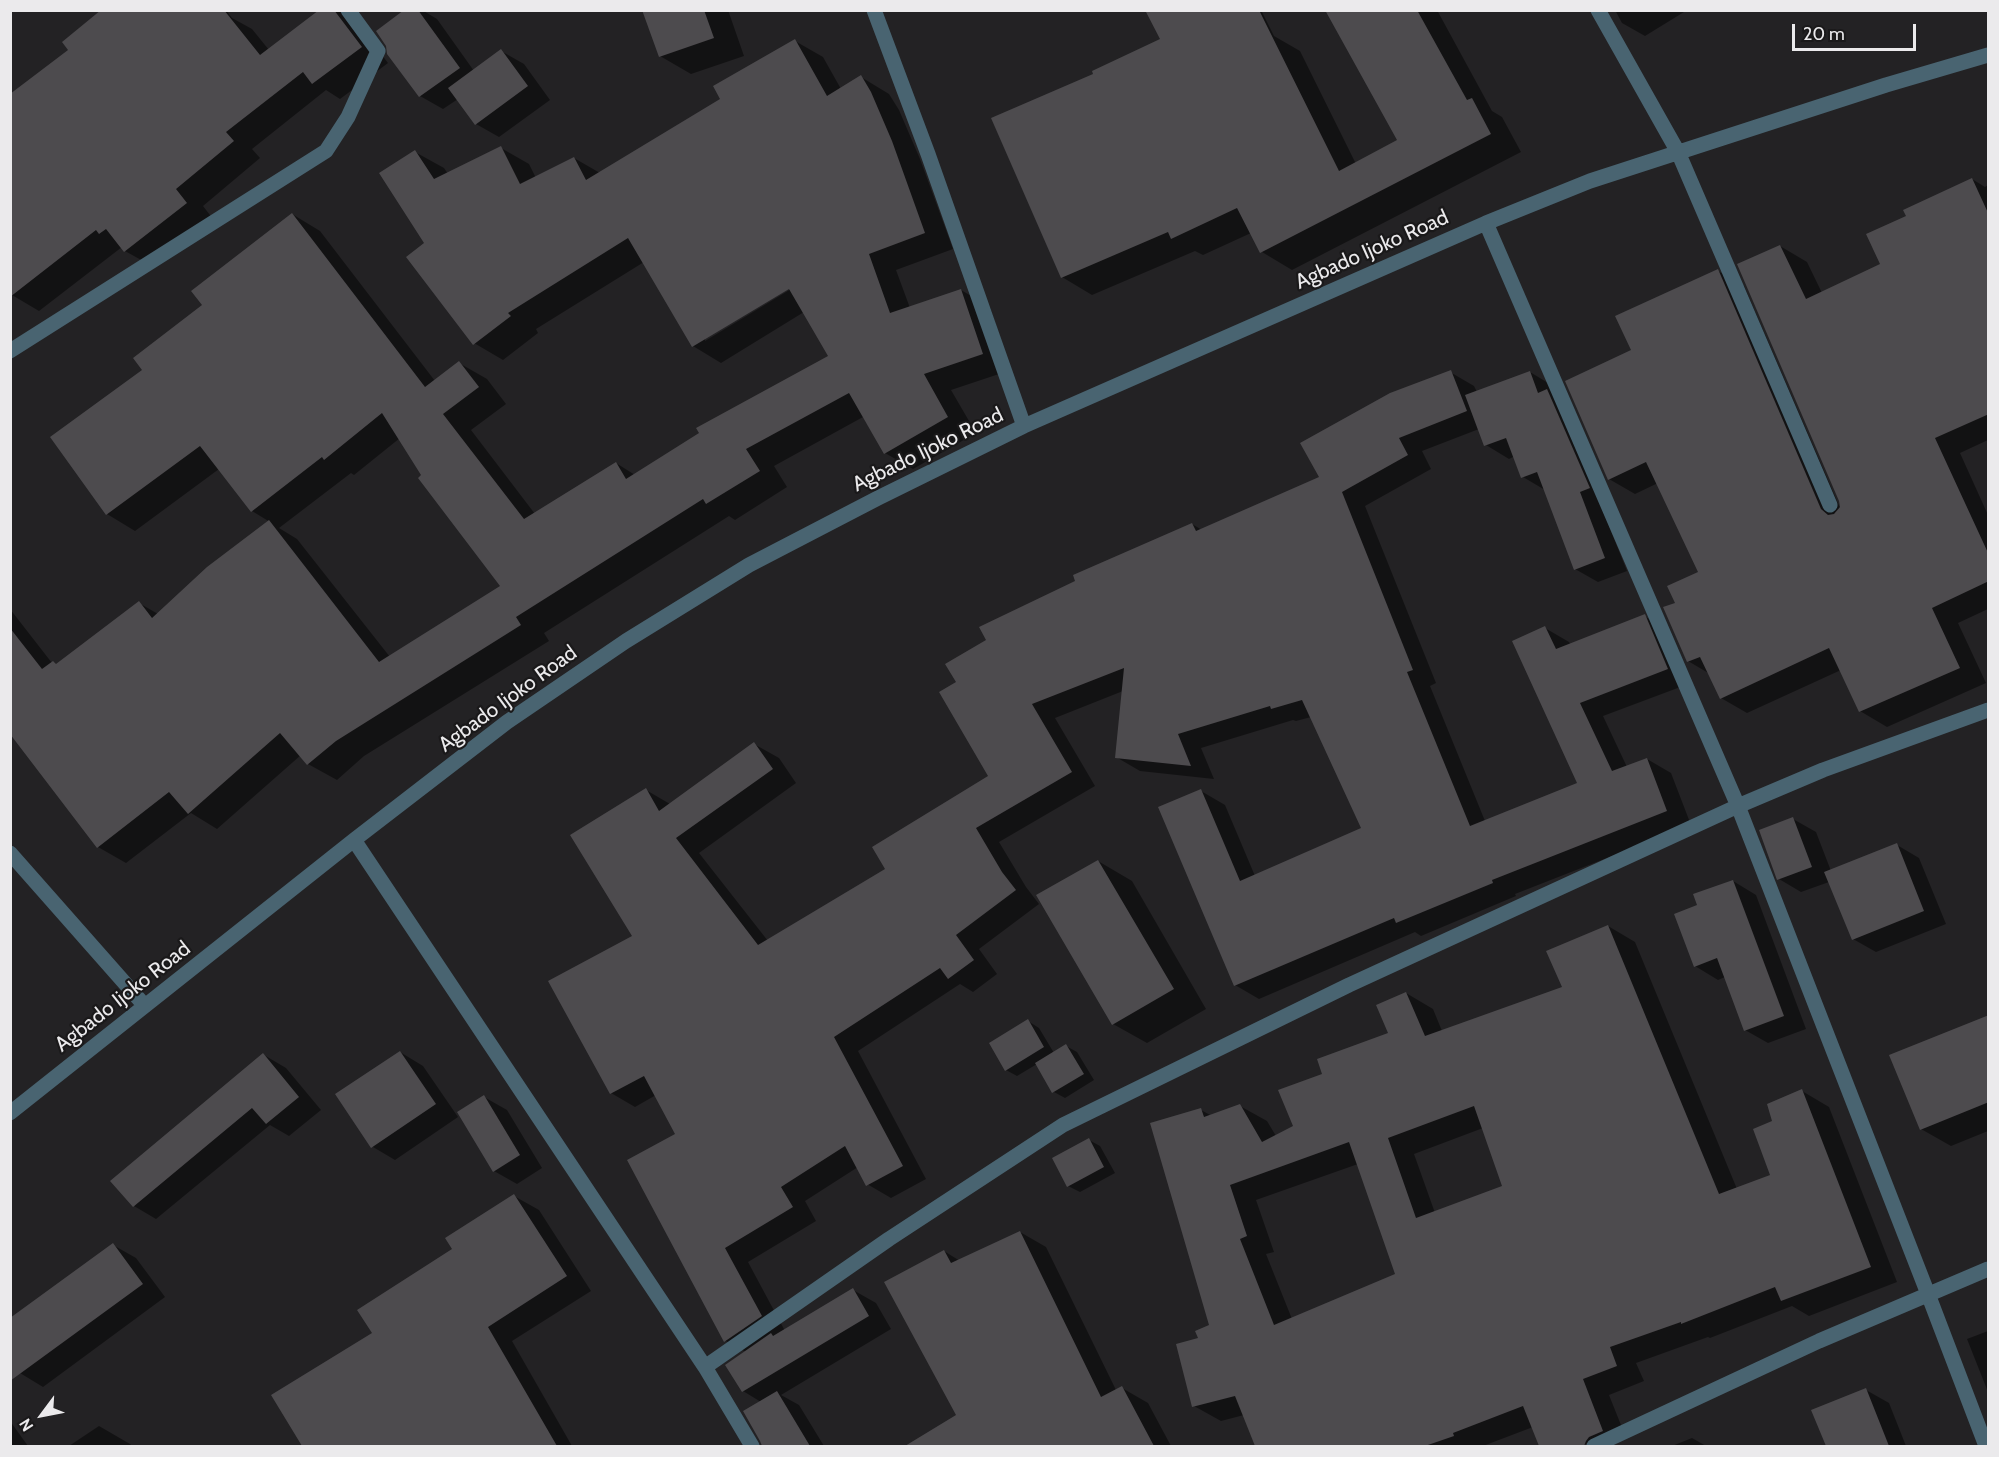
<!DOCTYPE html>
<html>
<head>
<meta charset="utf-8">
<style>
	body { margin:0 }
	#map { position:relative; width:1999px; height:1457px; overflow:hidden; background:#232224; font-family:Cabin,sans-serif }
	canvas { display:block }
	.frame { position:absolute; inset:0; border:12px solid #ebeaec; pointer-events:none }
	.north { position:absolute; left:12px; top:1385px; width:60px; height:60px; -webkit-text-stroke:4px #1a191a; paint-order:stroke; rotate:238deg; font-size:16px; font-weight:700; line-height:24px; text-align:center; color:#ebeaec }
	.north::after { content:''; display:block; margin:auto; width:21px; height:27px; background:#ebeaec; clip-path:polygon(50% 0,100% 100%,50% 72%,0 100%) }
	.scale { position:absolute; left:1792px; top:24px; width:124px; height:27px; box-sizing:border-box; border:3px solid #ebeaec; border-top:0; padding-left:8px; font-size:18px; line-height:21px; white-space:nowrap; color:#ebeaec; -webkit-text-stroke:4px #1a191a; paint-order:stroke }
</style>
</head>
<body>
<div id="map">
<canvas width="1999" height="1457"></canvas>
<div class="frame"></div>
<div class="north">N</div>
<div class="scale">20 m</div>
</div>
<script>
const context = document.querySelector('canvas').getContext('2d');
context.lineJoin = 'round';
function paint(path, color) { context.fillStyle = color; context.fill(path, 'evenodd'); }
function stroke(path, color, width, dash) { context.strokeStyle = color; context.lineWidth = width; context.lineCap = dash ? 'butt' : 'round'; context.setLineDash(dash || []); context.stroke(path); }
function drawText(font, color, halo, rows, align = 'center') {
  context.font = font + ' Cabin,sans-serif'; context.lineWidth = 4.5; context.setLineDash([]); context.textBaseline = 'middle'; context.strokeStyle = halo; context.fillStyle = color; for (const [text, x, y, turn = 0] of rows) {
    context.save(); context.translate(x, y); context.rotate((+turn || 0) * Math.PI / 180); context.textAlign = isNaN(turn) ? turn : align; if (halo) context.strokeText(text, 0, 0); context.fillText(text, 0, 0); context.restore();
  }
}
paint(new Path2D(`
	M 104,10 L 226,10 L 232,18 L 252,29 L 269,50 L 322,10 L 338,10 L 356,21 L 388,63 L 340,99 L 326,90 L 252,149 L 260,158 L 203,206 L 213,219 L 152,266 L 125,251 L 122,247 L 39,311 L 12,295 L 70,50 Z
	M 407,10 L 422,10 L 437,19 L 474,71 L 501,51 L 524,64 L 550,100 L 499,137 L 476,124 L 458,99 L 443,109 L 420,96 L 389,53 L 388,45 Z
	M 644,10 L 728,10 L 744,56 L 691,74 L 660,56 Z
	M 1147,10 L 1261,10 L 1274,36 L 1300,51 L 1356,164 L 1399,141 L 1328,10 L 1437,10 L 1492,111 L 1502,117 L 1521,152 L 1292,270 L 1262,252 L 1251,233 L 1203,255 L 1195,251 L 1092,295 L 1062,277 L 1095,75 L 1162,40 Z
	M 1615,10 L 1684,10 L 1684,12 L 1645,36 L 1622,23 Z
	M 795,41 L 823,57 L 841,89 L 861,77 L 889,94 L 899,110 L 920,159 L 953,249 L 896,270 L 910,308 L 961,290 L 990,307 L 1011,370 L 951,390 L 976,433 L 913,469 L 885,453 L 863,417 L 774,466 L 787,487 L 735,520 L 729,516 L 544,633 L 549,641 L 364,756 L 337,780 L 308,764 L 301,755 L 217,829 L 191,813 L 126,863 L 98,847 L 10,731 L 10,609 L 52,663 L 58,665 L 139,603 L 158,614 L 270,522 L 252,511 L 219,469 L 135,531 L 107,514 L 144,371 L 292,214 L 320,231 L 435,381 L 459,363 L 487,379 L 506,404 L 471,430 L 535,514 L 616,463 L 635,475 L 830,357 L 804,312 L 721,363 L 693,346 L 644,262 L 536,329 L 538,333 L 503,360 L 474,343 L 426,244 L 415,152 L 444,168 L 448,174 L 501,148 L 529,164 L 536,178 L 574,158 L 600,173 L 722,99 ZM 795,284 L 796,286 L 705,341 L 705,338 ZM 400,438 L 423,475 L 502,587 L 390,657 L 297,539 L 279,528 L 351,473 L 354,475 Z
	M 1972,179 L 1985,187 L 1988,185 L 1988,440 L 1960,453 L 1988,515 L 1988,609 L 1958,623 L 1986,683 L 1887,727 L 1860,711 L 1841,670 L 1747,713 L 1721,698 L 1710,674 L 1688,661 L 1677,604 L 1700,572 L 1658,483 L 1635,494 L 1609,479 L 1633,351 L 1718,271 L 1744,286 L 1840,508 L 1840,501 L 1780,246 L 1807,262 L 1822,293 L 1882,265 L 1908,217 Z
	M 1450,372 L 1474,386 L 1477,392 L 1530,372 L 1553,386 L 1627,571 L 1598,582 L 1575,569 L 1545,490 L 1523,477 L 1515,456 L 1509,459 L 1486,445 L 1479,429 L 1422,451 L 1431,469 L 1365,506 L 1436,683 L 1430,686 L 1485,821 L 1579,783 L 1545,628 L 1569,642 L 1571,645 L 1644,616 L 1669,630 L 1691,683 L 1603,716 L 1627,767 L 1647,759 L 1671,773 L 1691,825 L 1515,894 L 1516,896 L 1421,936 L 1415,932 L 1259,999 L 1235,985 L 1201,791 L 1225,805 L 1255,876 L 1363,829 L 1311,717 L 1296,721 L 1293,720 L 1201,748 L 1214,779 L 1140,771 L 1116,757 L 1123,691 L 1055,718 L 1095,786 L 999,842 L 1026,887 L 1039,904 L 979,949 L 997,974 L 973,992 L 960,984 L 858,1051 L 926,1179 L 891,1198 L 867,1184 L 858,1167 L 805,1201 L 816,1221 L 748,1262 L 785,1331 L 853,1290 L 876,1303 L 891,1329 L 781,1395 L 799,1405 L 824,1446 L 762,1446 L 761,1402 L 743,1391 L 746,1352 L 726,1341 L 678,1134 L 656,1095 L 635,1107 L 611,1093 L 634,937 L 646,790 L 670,804 L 754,744 L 779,758 L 796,783 L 699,853 L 768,941 L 887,869 L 990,776 L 941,693 L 1192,524 L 1202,530 L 1321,477 Z
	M 1793,819 L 1816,832 L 1831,871 L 1897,845 L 1919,858 L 1946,924 L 1876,952 L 1853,939 L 1829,882 L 1801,892 L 1779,879 Z
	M 1098,861 L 1132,881 L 1206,1009 L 1147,1043 L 1113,1024 Z
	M 1733,881 L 1756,895 L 1806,1029 L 1768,1043 L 1745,1030 L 1725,977 L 1718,980 L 1695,966 L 1699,906 Z
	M 1608,926 L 1635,942 L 1737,1189 L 1771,1175 L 1774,1122 L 1802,1091 L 1829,1107 L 1897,1282 L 1809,1316 L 1792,1306 L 1710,1338 L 1708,1337 L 1636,1363 L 1644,1381 L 1609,1395 L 1623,1430 L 1580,1446 L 1553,1446 L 1537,1437 L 1533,1427 L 1483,1446 L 1257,1446 L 1244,1415 L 1221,1421 L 1194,1406 L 1200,1339 L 1211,1326 L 1201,1110 L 1212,1116 L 1240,1106 L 1267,1121 L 1276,1136 L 1295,1127 L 1324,1075 L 1390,1034 L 1406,993 L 1433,1009 L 1442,1031 L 1564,988 ZM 1483,1128 L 1504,1187 L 1435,1213 L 1414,1154 ZM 1358,1164 L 1397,1275 L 1292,1319 L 1266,1254 L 1274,1252 L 1256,1200 Z
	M 1988,1017 L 1988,1131 L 1951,1146 L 1921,1129 Z
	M 1028,1021 L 1039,1028 L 1054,1053 L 1066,1046 L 1077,1052 L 1094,1080 L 1065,1098 L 1054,1092 L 1037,1064 L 1017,1076 L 1006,1070 Z
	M 400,1052 L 423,1066 L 458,1117 L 395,1160 L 373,1147 Z
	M 264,1055 L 286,1068 L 321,1110 L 289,1136 L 270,1125 L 156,1219 L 134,1206 Z
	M 484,1097 L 507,1110 L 542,1168 L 517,1184 L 494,1171 Z
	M 1089,1140 L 1100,1146 L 1115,1173 L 1080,1192 L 1068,1186 Z
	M 514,1196 L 539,1210 L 591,1291 L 512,1341 L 572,1446 L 304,1446 L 273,1395 L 374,1334 L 454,1250 Z
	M 1020,1232 L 1046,1247 L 1116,1390 L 1122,1388 L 1148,1403 L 1171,1446 L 946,1446 L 935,1429 L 958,1415 L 944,1251 L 960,1261 Z
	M 113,1245 L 136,1258 L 165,1297 L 43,1387 L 20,1373 Z
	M 1988,1331 L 1988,1392 L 1967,1339 Z
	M 1866,1390 L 1889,1403 L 1906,1446 L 1828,1446 L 1813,1411 Z
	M 10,1421 L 28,1446 L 10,1446 Z
	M 99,1426 L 130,1444 L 132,1446 L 69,1446 Z
	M 1692,1438 L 1706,1446 L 1672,1446 Z`), '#0007');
paint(new Path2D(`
	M 101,10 L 224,10 L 260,55 L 319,10 L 334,10 L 362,47 L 312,84 L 303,72 L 226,132 L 234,141 L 176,189 L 187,203 L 124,252 L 106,229 L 99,234 L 96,230 L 10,297 L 10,94 L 68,50 L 62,42 Z
	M 404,10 L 418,10 L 460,68 L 419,97 L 387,54 L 386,46 L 376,31 Z
	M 642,10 L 704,10 L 714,38 L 659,57 Z
	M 1145,10 L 1259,10 L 1339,171 L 1397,140 L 1325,10 L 1417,10 L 1467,100 L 1472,98 L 1491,134 L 1260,253 L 1237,208 L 1171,239 L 1168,232 L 1061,278 L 991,118 L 1093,74 L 1092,71 L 1160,39 Z
	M 795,39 L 827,96 L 861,75 L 871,92 L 892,141 L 925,233 L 869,254 L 890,313 L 961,289 L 983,354 L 924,374 L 948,417 L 884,454 L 849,393 L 746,449 L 760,471 L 706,504 L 703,499 L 516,617 L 521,625 L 336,741 L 307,765 L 280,733 L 188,814 L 169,792 L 97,848 L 10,734 L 10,628 L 42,669 L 53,661 L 56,664 L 139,601 L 152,618 L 207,567 L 269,520 L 379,662 L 500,586 L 418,478 L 421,475 L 382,413 L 324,460 L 322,457 L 251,512 L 200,446 L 106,515 L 50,437 L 142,370 L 133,358 L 202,305 L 191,291 L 292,213 L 425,387 L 459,361 L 479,387 L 443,414 L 524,519 L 616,462 L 626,479 L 699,433 L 696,428 L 828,356 L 789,289 L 692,347 L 628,238 L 508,313 L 511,316 L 473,345 L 406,257 L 424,243 L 379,173 L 415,150 L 434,179 L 501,146 L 520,184 L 574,157 L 586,180 L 720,99 L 713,86 Z
	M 501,49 L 528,86 L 475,125 L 448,88 Z
	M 1972,178 L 1989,215 L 1989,414 L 1935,438 L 1989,555 L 1989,581 L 1932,608 L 1960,668 L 1859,712 L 1829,648 L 1720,699 L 1700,657 L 1687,662 L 1663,607 L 1675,603 L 1667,586 L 1698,572 L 1646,462 L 1608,480 L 1565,381 L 1631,350 L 1615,316 L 1718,269 L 1821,509 L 1828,515 L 1834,514 L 1840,507 L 1839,501 L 1737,264 L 1780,245 L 1806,299 L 1880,264 L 1866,234 L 1906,216 L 1903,210 Z
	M 1451,370 L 1467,411 L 1399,438 L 1408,455 L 1342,492 L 1413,670 L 1407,672 L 1470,826 L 1577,783 L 1512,641 L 1545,626 L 1556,649 L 1645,614 L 1668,669 L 1580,703 L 1612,771 L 1647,758 L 1667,811 L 1492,880 L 1493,883 L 1396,923 L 1394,918 L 1234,986 L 1158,807 L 1201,789 L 1240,881 L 1361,828 L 1302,700 L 1271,709 L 1270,706 L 1178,734 L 1191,766 L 1115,758 L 1124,668 L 1032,704 L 1072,772 L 976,828 L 1002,872 L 1016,890 L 956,935 L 974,960 L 948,979 L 940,968 L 834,1037 L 903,1166 L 866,1186 L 845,1146 L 781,1187 L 793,1207 L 725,1248 L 762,1316 L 724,1342 L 627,1160 L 675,1134 L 644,1076 L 610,1094 L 548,981 L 632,936 L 570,835 L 646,788 L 659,811 L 754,742 L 773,769 L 676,838 L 758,945 L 885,869 L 872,847 L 988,776 L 939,692 L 956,682 L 945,664 L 986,640 L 979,627 L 1075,581 L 1073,575 L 1192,523 L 1196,531 L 1319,477 L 1300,443 L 1390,393 Z
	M 1530,371 L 1538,393 L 1547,389 L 1590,488 L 1580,492 L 1605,558 L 1574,570 L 1537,472 L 1521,478 L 1506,438 L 1484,446 L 1465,395 Z
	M 1793,817 L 1812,867 L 1777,880 L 1759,830 Z
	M 1897,843 L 1924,911 L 1852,940 L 1824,872 Z
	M 1098,860 L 1174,989 L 1112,1025 L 1036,895 Z
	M 1733,880 L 1784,1016 L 1744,1031 L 1717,958 L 1694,967 L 1674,914 L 1697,905 L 1693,894 Z
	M 1608,925 L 1719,1194 L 1770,1175 L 1753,1129 L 1772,1121 L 1767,1104 L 1802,1089 L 1871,1267 L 1781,1301 L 1775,1287 L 1681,1324 L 1681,1322 L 1610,1347 L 1617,1366 L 1583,1379 L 1603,1431 L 1589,1437 L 1586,1441 L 1584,1446 L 1539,1446 L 1523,1406 L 1453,1433 L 1454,1436 L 1425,1446 L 1255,1446 L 1235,1396 L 1192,1407 L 1176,1344 L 1198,1338 L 1195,1331 L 1209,1325 L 1150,1123 L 1201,1108 L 1204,1117 L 1240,1104 L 1262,1142 L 1293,1126 L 1278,1090 L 1322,1074 L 1317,1059 L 1388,1033 L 1376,1005 L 1406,992 L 1425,1036 L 1562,987 L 1546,951 ZM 1474,1106 L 1502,1186 L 1416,1218 L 1388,1138 ZM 1349,1142 L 1395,1274 L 1274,1325 L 1240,1239 L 1247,1236 L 1230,1185 Z
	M 1989,1015 L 1989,1102 L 1920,1130 L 1889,1055 Z
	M 1028,1019 L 1044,1047 L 1005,1071 L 989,1043 Z
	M 1066,1044 L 1084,1074 L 1052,1093 L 1035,1063 Z
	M 400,1051 L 436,1104 L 371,1148 L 335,1094 Z
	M 263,1053 L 299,1097 L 266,1124 L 252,1108 L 133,1207 L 110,1181 Z
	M 484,1095 L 520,1155 L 493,1172 L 457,1112 Z
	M 1089,1138 L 1104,1167 L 1067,1187 L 1052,1158 Z
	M 514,1194 L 567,1276 L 488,1327 L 557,1446 L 302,1446 L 271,1395 L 372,1333 L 357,1310 L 452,1249 L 445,1238 Z
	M 1020,1231 L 1101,1397 L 1122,1386 L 1154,1446 L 905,1446 L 956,1415 L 884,1282 L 944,1250 L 951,1263 Z
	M 113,1243 L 143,1284 L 10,1381 L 10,1318 Z
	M 853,1288 L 869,1316 L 742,1392 L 725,1365 L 771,1333 L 773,1336 Z
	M 1866,1388 L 1889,1446 L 1826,1446 L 1811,1410 Z
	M 777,1391 L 810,1446 L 762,1446 L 760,1441 L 743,1411 Z`), '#4d4b4e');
stroke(new Path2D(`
	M 874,10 L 928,154 L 1024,426
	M 1598,10 L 1678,152 L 1830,505
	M 1486,223 L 1738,806 L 1928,1294 L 1986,1446
	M 10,351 L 326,151 L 348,117 L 378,51 L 348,10
	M 354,840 L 705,1367 L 752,1446
	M 10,853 L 145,1006
	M 10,1113 L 354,840 L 507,722 L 626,641 L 749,565 L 878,498 L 1024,426 L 1486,223 L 1590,181 L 1886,85 L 1988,55
	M 705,1367 L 889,1239 L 1063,1125 L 1349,985 L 1738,806 L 1823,770 L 1988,710
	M 1594,1446 L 1819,1341 L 1988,1269`), '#496471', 15);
drawText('21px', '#ebeaec', '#1a191a', [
	["Agbado Ijoko Road",1372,250,-24],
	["Agbado Ijoko Road",928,450,-26],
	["Agbado Ijoko Road",508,699,-36],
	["Agbado Ijoko Road",123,997,-38]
]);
</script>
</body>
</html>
